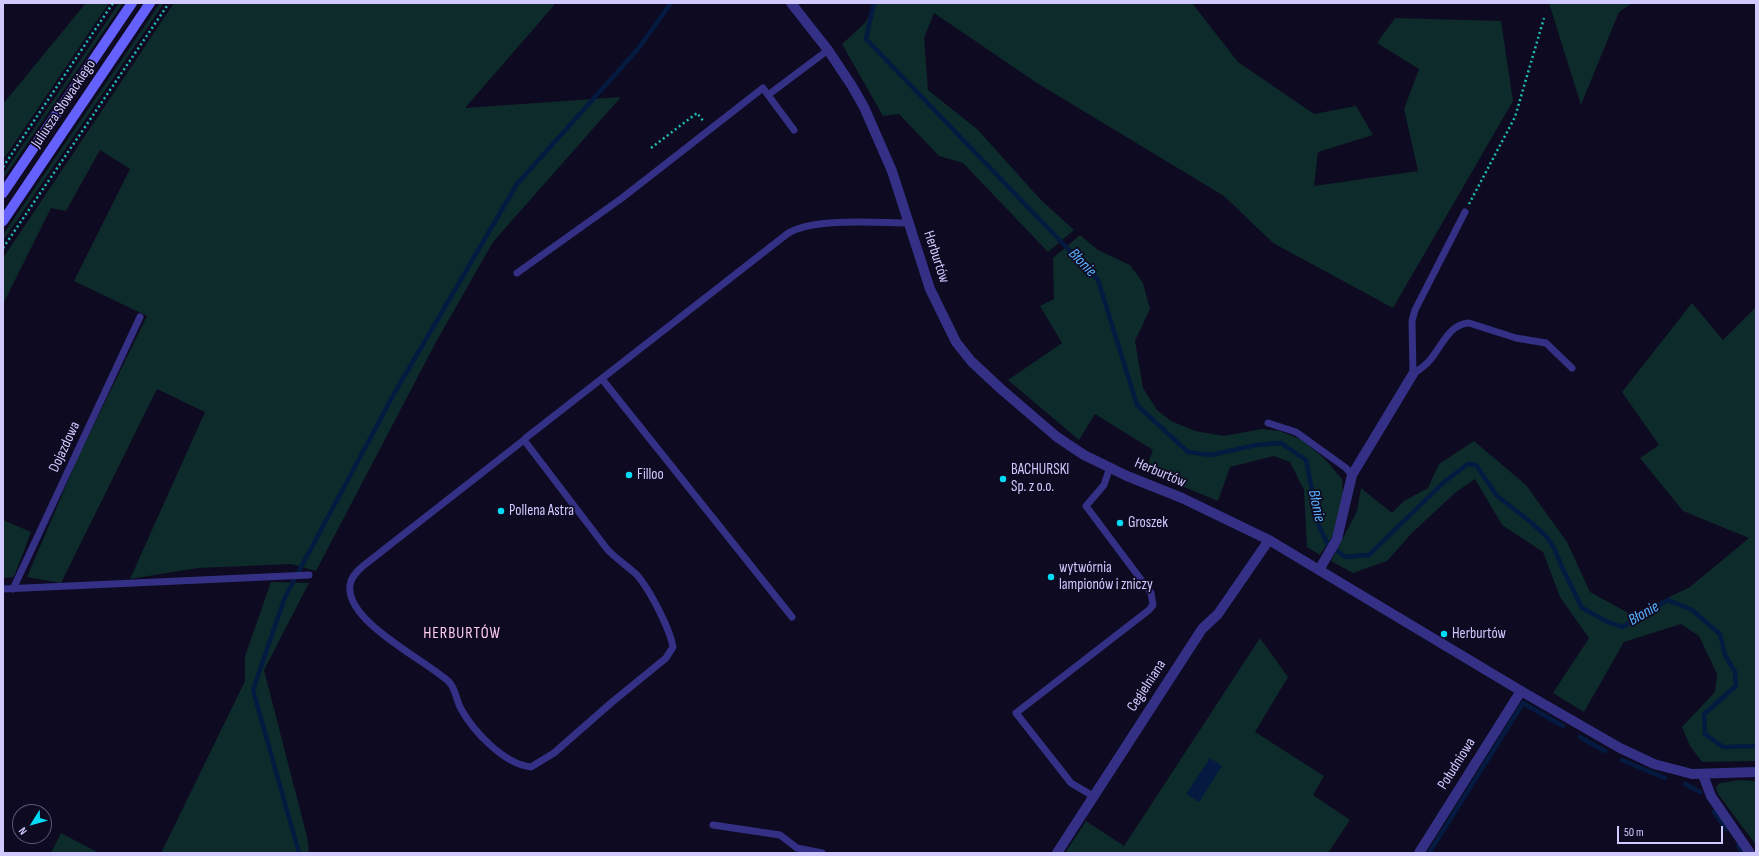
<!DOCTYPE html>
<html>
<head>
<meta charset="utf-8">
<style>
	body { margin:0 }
	#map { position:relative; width:1759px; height:856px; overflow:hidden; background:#0e0a21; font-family:"Sofia Sans Condensed",sans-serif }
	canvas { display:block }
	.frame { position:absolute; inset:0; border:4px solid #d0caff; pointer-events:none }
	.north { position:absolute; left:12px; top:804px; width:40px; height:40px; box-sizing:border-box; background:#0e0a21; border:1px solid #5c577a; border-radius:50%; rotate:233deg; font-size:11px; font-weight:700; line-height:16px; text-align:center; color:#d0caff }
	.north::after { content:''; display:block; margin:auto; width:14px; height:18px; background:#00dcf5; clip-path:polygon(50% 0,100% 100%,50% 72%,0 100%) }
	.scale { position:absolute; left:1617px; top:826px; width:106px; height:18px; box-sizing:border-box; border:2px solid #d0caff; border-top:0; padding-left:5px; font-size:12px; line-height:14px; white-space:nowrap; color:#d0caff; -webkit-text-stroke:3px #0e0a21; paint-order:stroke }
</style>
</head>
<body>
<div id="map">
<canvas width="1759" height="856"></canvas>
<div class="frame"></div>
<div class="north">N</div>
<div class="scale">50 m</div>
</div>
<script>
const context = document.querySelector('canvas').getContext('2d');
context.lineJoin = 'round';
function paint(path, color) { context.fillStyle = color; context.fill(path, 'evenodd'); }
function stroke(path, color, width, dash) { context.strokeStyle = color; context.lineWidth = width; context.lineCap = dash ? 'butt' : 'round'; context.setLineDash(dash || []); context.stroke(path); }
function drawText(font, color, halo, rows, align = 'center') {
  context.font = font + ' "Sofia Sans Condensed",sans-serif'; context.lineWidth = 3.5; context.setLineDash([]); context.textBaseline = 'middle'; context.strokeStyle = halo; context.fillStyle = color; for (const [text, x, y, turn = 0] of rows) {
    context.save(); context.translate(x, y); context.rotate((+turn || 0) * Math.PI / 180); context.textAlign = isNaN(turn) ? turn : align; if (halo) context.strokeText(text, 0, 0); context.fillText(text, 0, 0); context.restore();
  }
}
paint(new Path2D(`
	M 86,3 L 109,3 L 3,160 L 3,104 Z
	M 119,3 L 123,3 L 3,179 L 3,174 Z
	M 160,3 L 164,3 L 3,241 L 3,235 Z
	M 174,3 L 556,3 L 465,108 L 621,97 L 493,242 L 436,342 L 316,571 L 291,564 L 198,568 L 130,579 L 205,412 L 157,389 L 61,583 L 27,577 L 79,455 L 147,316 L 74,281 L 130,169 L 100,150 L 66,211 L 51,208 L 3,304 L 3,258 Z
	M 876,3 L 1192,3 L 1238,62 L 1314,114 L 1356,106 L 1373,135 L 1318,152 L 1314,186 L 1418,171 L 1404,109 L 1419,69 L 1377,43 L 1395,18 L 1501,21 L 1513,101 L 1393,308 L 1273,243 L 1224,196 L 1037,83 L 934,13 L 924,38 L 928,90 L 977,129 L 1041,200 L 1074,230 L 1048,252 L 963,163 L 939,156 L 899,114 L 883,116 L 842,44 L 865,23 Z
	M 1549,3 L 1632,3 L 1619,12 L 1581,105 Z
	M 1080,235 L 1098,250 L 1130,265 L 1143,283 L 1150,309 L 1135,341 L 1143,388 L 1157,410 L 1171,421 L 1195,431 L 1224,436 L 1262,429 L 1280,431 L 1302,440 L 1325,459 L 1342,479 L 1343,494 L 1334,534 L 1320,555 L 1307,547 L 1304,490 L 1290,462 L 1274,456 L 1230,467 L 1218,501 L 1145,471 L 1153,450 L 1095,414 L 1079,440 L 1008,380 L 1062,343 L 1040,306 L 1054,299 L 1053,258 Z
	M 1692,303 L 1723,340 L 1756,307 L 1756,761 L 1702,762 L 1690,746 L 1682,727 L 1715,692 L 1717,674 L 1699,636 L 1681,624 L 1624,642 L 1584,712 L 1553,693 L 1589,638 L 1560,597 L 1543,552 L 1502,525 L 1475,479 L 1456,492 L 1412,533 L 1387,561 L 1353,573 L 1331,561 L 1357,511 L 1361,488 L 1392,513 L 1404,501 L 1428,488 L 1439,464 L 1474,441 L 1526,485 L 1567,542 L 1590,592 L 1632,615 L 1690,587 L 1749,538 L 1683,511 L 1640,458 L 1659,445 L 1622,392 Z
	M 3,520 L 31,532 L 14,577 L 3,578 Z
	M 271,582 L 309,583 L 264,670 L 307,837 L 309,852 L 161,853 L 245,681 L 245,656 Z
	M 1260,638 L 1288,677 L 1255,732 L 1324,776 L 1313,795 L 1350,820 L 1328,853 L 1065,853 L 1086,821 L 1124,846 Z
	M 1739,780 L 1756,781 L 1756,845 L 1718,794 L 1716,787 L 1720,783 Z
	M 61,833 L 99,853 L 51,853 Z`), '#0d2b2a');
paint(new Path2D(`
	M 1210,758 L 1222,766 L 1199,802 L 1186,794 Z`), '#041a40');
stroke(new Path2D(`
	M 874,3 L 866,39 L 1098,280 L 1137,405 L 1188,452 L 1211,455 L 1256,445 L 1281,443 L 1306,460 L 1319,526 L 1327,543 L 1345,557 L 1369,555 L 1444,482 L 1468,464 L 1476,465 L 1497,496 L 1527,519 L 1546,536 L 1554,548 L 1562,567 L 1582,608 L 1608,622 L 1622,627 L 1668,600 L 1692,610 L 1720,634 L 1725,655 L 1735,672 L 1736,686 L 1704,714 L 1705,734 L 1723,747 L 1756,746
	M 1580,737 L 1605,751
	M 1622,760 L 1665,778
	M 1685,784 L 1700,792
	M 1714,812 L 1726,829
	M 1738,846 L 1743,853
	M 299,853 L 253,690 L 285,597 L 395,392 L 517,184 L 638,49 L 671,3
	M 1429,853 L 1523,703 L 1563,726`), '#041a40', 4.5);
stroke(new Path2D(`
	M 651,148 L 697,113 L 704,122
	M 3,167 L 113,3
	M 1469,204 L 1515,117 L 1544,18
	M 3,248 L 169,3`), '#20bdb4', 2.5, [2, 3]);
stroke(new Path2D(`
	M 768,95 L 794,130
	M 517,273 L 622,198 L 763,88 L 768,95 L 828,50
	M 1413,374 C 1419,370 1425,366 1430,360 C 1442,346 1449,324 1469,323 L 1516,338 L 1546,343 L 1572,368
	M 1413,374 L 1412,321 L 1415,310 L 1465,212
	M 602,379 L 792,617
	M 1268,423 L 1296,432 L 1346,468 L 1352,475
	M 524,440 L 607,549 C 616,559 628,566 637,575 C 650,590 670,629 673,647 L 666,658 L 611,703 L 554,753 L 531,767 C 504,764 474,732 461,709 C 456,700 456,689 449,682 C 426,660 345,622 350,585 C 351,577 357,571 363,566 L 524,440 L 527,437 L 787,234 C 812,217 877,223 909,223
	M 3,589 L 309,575
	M 13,589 L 140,317
	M 1093,796 L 1071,783 L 1016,713 L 1149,610 L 1153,605 L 1151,593 L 1086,506 L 1104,485 L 1110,467
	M 713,825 L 780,835 L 797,848 L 822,853`), '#333085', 7);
stroke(new Path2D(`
	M 1319,570 L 1337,539 L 1352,475 L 1413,374
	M 1703,775 L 1711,796 L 1750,853
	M 1057,853 L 1202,629 L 1218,614 L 1269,540
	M 1419,853 L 1521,691`), '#333085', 10);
stroke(new Path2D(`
	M 791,3 L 828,50 L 852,86 L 864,107 L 892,171 L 930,289 L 956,342 L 971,361 L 1001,389 L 1057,437 L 1084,455 L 1127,476 L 1182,498 L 1269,540 L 1521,691 L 1620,748 L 1654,764 L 1692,774 L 1756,772`), '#333085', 10);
stroke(new Path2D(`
	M 3,193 L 132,3
	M 3,221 L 150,3`), '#6561ff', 10);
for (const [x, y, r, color] of [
	[629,475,4,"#00dcf5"],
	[1003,479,4,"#00dcf5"],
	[501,511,4,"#00dcf5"],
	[1120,523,4,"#00dcf5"],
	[1051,577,4,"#00dcf5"],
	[1444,634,4,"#00dcf5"]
]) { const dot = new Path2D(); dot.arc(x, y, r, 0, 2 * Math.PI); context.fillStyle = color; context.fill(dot); stroke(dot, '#0e0a21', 1.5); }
drawText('15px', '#d0caff', '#0e0a21', [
	["Juliusza Słowackiego",64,104,-56],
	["Herburtów",936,257,72],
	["Dojazdowa",65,447,-65],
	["Herburtów",1160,473,23],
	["Cegielniana",1147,686,-57],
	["Południowa",1457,764,-58]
]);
drawText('15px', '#d0caff', '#0e0a21', [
	["BACHURSKI",1011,470],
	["Sp. z o.o.",1011,487],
	["Filloo",637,475],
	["Pollena Astra",509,511],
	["Groszek",1128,523],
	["wytwórnia",1059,568],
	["lampionów i zniczy",1059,585],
	["Herburtów",1452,634]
], 'left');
drawText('italic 16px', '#58b2ff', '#0e0a21', [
	["Błonie",1082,263,46],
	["Błonie",1316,506,78],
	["Błonie",1644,614,-30]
]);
context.letterSpacing = '1px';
drawText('16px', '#ffccec', '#0e0a21', [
	["HERBURTÓW",462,634]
]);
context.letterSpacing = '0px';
</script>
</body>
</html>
